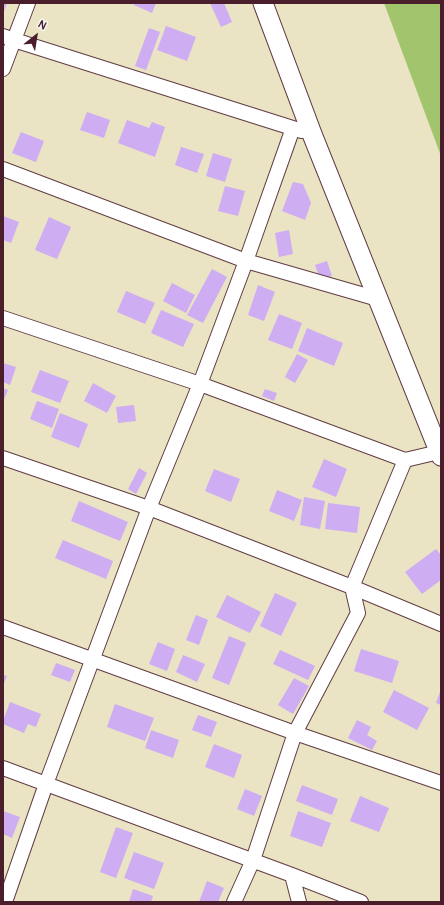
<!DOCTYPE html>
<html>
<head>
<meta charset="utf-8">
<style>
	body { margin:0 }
	#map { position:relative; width:444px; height:905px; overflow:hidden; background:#eae3c4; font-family:Pangolin,sans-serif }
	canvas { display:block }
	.frame { position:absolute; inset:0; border:4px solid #4a1f2b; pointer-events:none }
	.north { position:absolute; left:16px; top:16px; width:40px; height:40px; -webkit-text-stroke:3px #f6f6f2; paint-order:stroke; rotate:30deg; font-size:11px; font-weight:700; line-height:16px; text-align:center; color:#4a1f2b }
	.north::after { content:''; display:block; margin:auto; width:14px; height:18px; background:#4a1f2b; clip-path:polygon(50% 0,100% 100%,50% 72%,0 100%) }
</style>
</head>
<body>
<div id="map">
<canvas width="444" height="905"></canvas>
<div class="frame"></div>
<div class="north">N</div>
</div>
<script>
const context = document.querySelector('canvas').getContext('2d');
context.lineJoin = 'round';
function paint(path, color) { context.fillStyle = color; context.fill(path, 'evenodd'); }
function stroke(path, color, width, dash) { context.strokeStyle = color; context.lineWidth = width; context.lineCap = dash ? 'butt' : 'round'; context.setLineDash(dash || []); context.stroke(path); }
paint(new Path2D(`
	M 384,3 L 441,3 L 441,156 Z`), '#a1c46d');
paint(new Path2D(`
	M 3,3 L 7,3 L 3,14 Z
	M 135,3 L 156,3 L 152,13 L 134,5 Z
	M 210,3 L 224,3 L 232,22 L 221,27 Z
	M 166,26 L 196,37 L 187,61 L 157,50 Z
	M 149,28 L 160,32 L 146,70 L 135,66 Z
	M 87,112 L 110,120 L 104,138 L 80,130 Z
	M 127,120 L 149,128 L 152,122 L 165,127 L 155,157 L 118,143 Z
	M 21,132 L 44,141 L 36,162 L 12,153 Z
	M 181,147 L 204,154 L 197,173 L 175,165 Z
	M 213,153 L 232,159 L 225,182 L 206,176 Z
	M 293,182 L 303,184 L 311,203 L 305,220 L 282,211 Z
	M 225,186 L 245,191 L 238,216 L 218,211 Z
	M 3,216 L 19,222 L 11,243 L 3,240 Z
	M 49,217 L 71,227 L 57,259 L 35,250 Z
	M 289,230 L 293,254 L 279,257 L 275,233 Z
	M 327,261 L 332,276 L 320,279 L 315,265 Z
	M 212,269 L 227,277 L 203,323 L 187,315 Z
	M 172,283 L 195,295 L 186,313 L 163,301 Z
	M 258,285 L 275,292 L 264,321 L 248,315 Z
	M 126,291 L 155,303 L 145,324 L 117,312 Z
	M 161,310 L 194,324 L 183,347 L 151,333 Z
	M 279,314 L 302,323 L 292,349 L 268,340 Z
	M 307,328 L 343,343 L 334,366 L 298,351 Z
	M 297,354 L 308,360 L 295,383 L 285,377 Z
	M 3,363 L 16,367 L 10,385 L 3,382 Z
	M 40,370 L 69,381 L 60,403 L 31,392 Z
	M 93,383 L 116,396 L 107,413 L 84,401 Z
	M 3,388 L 8,390 L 3,402 Z
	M 265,389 L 277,393 L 274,401 L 262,396 Z
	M 37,401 L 59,409 L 52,428 L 30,419 Z
	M 134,405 L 136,421 L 118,423 L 116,407 Z
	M 60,413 L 88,424 L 79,448 L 51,437 Z
	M 324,459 L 347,469 L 336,497 L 312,487 Z
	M 139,468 L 147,473 L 136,494 L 128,489 Z
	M 214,469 L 240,479 L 231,502 L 205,491 Z
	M 277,490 L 302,500 L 294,521 L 269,511 Z
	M 304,497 L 325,501 L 320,529 L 300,525 Z
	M 79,501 L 128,522 L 120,541 L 71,521 Z
	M 328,503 L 360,507 L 357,533 L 325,529 Z
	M 63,540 L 113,561 L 106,579 L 55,558 Z
	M 436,549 L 441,555 L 441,580 L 422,594 L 405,572 Z
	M 275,593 L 297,603 L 281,636 L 260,626 Z
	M 227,595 L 261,612 L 250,633 L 216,617 Z
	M 196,615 L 208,620 L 199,645 L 186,640 Z
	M 229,636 L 246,643 L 229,685 L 212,678 Z
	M 158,642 L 175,649 L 167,671 L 149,664 Z
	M 361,649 L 399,661 L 392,683 L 354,671 Z
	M 280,650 L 315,666 L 308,680 L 273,664 Z
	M 183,655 L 205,664 L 197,682 L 176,672 Z
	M 56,663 L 75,670 L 70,682 L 51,675 Z
	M 3,675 L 7,676 L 3,685 Z
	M 294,678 L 309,686 L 293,714 L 278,705 Z
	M 441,689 L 441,705 L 436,703 Z
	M 394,690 L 429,708 L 417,730 L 383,712 Z
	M 10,702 L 41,714 L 36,727 L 28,724 L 24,733 L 3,724 L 3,721 Z
	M 115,704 L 154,718 L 145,741 L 107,727 Z
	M 198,715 L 217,722 L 211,737 L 192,730 Z
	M 357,720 L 371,727 L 367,735 L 377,741 L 372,750 L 348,738 Z
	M 151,730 L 179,740 L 173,758 L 145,748 Z
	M 214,744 L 242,755 L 234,778 L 205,767 Z
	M 302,785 L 338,799 L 332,815 L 296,801 Z
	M 245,789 L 262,796 L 254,816 L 237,809 Z
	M 360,796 L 389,808 L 379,832 L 350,821 Z
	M 3,811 L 20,817 L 12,838 L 3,834 Z
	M 298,811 L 331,823 L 322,847 L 290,836 Z
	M 116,827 L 133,833 L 116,878 L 100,872 Z
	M 134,852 L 164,863 L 154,889 L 124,878 Z
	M 207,881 L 224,888 L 218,902 L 199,902 Z
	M 133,889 L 153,896 L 151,902 L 129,902 Z`), '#ceadf3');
const street = new Path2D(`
	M 3,36 L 14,40 L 302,131
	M 3,69 L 28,3
	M 3,169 L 246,261 L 378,299
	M 3,318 L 200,384 L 405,460 L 439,452
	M 3,458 L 149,508 L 352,587 L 441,624
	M 3,627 L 295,733 L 441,783
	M 3,768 L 292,875 L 361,902
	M 292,875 L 299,902
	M 5,902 L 46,784 L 149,508 L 200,384 L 246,261 L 293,128
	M 234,902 L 253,860 L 295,733 L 358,613 L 352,587 L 405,460`);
const secondary = new Path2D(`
	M 263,3 L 312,134 L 441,456`);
stroke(street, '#623c42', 16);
stroke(secondary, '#623c42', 21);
stroke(street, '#fff', 14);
stroke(secondary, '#fff', 19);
</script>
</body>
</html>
